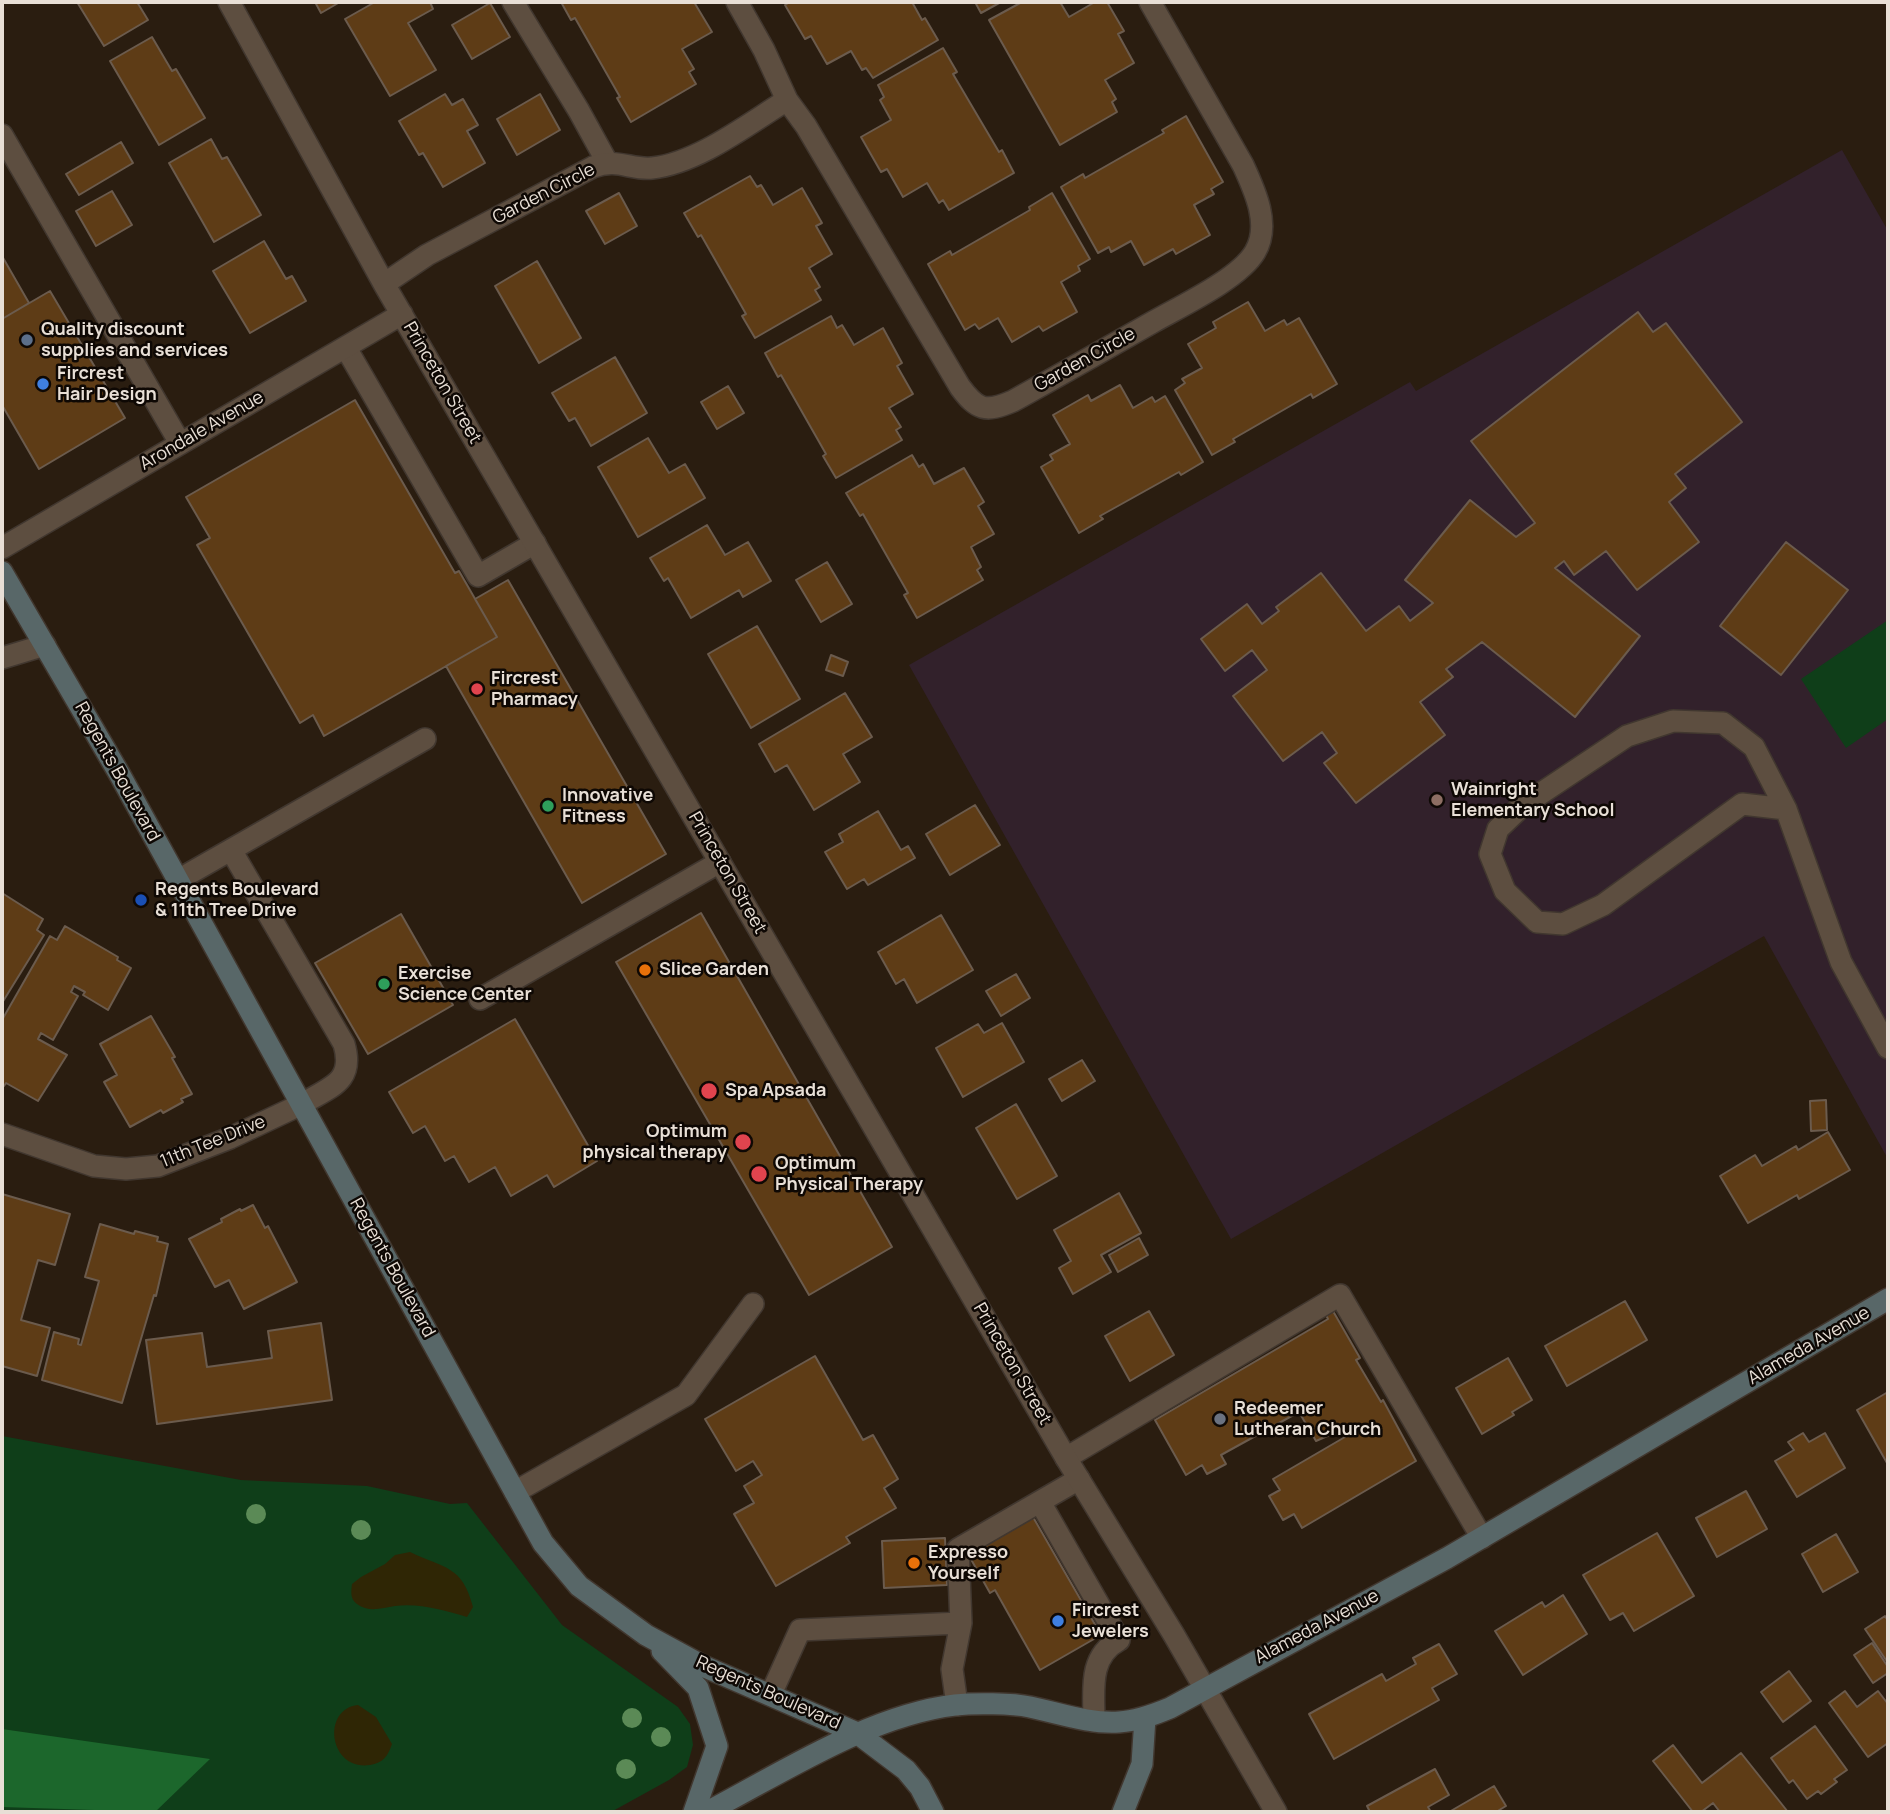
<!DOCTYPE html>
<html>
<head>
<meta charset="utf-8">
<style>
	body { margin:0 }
	#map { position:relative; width:1890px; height:1814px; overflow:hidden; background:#2a1d10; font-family:Manrope,sans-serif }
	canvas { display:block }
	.frame { position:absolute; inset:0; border:4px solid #e8dfd6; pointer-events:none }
</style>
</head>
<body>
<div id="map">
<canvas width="1890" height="1814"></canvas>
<div class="frame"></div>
</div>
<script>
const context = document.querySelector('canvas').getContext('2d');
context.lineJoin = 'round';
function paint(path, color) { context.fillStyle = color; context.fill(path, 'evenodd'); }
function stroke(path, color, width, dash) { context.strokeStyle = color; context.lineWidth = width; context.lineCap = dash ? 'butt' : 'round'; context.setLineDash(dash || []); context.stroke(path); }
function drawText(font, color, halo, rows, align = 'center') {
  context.font = font + ' Manrope,sans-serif'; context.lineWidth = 5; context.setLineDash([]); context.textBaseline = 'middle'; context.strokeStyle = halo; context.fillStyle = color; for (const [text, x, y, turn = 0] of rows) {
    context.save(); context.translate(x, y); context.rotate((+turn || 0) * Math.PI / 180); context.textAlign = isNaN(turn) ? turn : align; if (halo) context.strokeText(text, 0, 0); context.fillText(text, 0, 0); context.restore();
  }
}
paint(new Path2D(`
	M 1842,150 L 1888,231 L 1888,1159 L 1764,936 L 1231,1239 L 909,665 L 1410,382 L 1416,391 Z`), '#32212b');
paint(new Path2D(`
	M 1888,620 L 1888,719 L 1846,748 L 1801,679 Z
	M 2,1436 L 241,1480 L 367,1486 L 450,1504 L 467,1503 L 562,1625 L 678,1707 L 690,1724 L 693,1745 L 687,1767 L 669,1780 L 611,1812 L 2,1812 Z`), '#0f3e19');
paint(new Path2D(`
	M 2,1729 L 210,1759 L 155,1812 L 2,1807 Z`), '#1c672c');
paint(new Path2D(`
	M 410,1552 C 445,1569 462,1565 473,1607 L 467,1617 C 444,1610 419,1603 395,1606 C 382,1608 369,1613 357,1604 C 350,1599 351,1592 352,1584 L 361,1577 L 385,1564 L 395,1555 Z
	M 358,1705 L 376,1717 L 392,1744 C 388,1756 383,1763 370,1765 C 329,1771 321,1709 358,1705 Z`), '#2f2605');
const building = new Path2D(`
	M 77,2 L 137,2 L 148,20 L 104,46 Z
	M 315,2 L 340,2 L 321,13 Z
	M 375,2 L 430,2 L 433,9 L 408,23 L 436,70 L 390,96 L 345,19 Z
	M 561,2 L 694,2 L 712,32 L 682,49 L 694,69 L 689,72 L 696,84 L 631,122 L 617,98 L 620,97 L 575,18 L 571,20 Z
	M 790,2 L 912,2 L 922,20 L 925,18 L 938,40 L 873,78 L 866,68 L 862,70 L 851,51 L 827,64 L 811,36 L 805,39 L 785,5 Z
	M 975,2 L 1001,2 L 981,13 Z
	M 1022,2 L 1060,2 L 1069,17 L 1095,2 L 1107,2 L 1124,31 L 1118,34 L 1134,63 L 1105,80 L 1116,99 L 1112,102 L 1117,112 L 1060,145 L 989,20 Z
	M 490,3 L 510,37 L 472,59 L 452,25 Z
	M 152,37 L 172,71 L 176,69 L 205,118 L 159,145 L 110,61 Z
	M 943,48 L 957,72 L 953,74 L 999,152 L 1002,150 L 1014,173 L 949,210 L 943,200 L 939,203 L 927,183 L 903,197 L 887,169 L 881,172 L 861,137 L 891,120 L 880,100 L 884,97 L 878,85 Z
	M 445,94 L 452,105 L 463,99 L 478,125 L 467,131 L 485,163 L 443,187 L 423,153 L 419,155 L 399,121 Z
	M 540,94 L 560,130 L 517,155 L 497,119 Z
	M 1186,116 L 1223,182 L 1211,189 L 1214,194 L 1194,205 L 1210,235 L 1176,254 L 1173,249 L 1144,265 L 1131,241 L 1111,252 L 1109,247 L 1098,253 L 1061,187 L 1083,174 L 1085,178 L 1164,133 L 1162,130 Z
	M 211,139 L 222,159 L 227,157 L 261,215 L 214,242 L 169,163 Z
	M 121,142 L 133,163 L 79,195 L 66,174 Z
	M 750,176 L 757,187 L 761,185 L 773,205 L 802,188 L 822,223 L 816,226 L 832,254 L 809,268 L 820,287 L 815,290 L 821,300 L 755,338 L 742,316 L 746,314 L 701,235 L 698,237 L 684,213 Z
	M 112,191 L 132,225 L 96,246 L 76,211 Z
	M 619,193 L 637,226 L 605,244 L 586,211 Z
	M 1052,193 L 1090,259 L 1078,266 L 1080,271 L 1061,282 L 1077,312 L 1043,331 L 1039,326 L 1012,342 L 998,318 L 979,329 L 975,324 L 965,330 L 928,264 L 950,251 L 952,255 L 1030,210 L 1029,207 Z
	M 264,241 L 286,279 L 292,276 L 306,301 L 250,333 L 213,271 Z
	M 2,256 L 29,303 L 2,319 Z
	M 537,261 L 581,338 L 539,363 L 495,286 Z
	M 50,291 L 125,418 L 39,469 L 2,405 L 2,319 Z
	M 1248,302 L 1265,331 L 1284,320 L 1287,325 L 1299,318 L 1337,384 L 1313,398 L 1311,394 L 1233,439 L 1235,442 L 1212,455 L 1175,390 L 1185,383 L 1182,379 L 1202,368 L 1188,344 L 1216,328 L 1213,322 Z
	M 1638,312 L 1653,332 L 1666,323 L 1742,422 L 1675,474 L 1686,488 L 1669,502 L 1699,542 L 1637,590 L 1606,551 L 1574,575 L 1564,561 L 1555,568 L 1640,636 L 1575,717 L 1482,642 L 1446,669 L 1453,677 L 1420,702 L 1445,735 L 1356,803 L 1324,763 L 1337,753 L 1322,732 L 1283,761 L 1233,696 L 1267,670 L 1252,650 L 1225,671 L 1201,639 L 1247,604 L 1262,624 L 1279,611 L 1276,607 L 1321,573 L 1366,631 L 1399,606 L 1410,621 L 1433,603 L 1405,580 L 1470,500 L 1516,537 L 1535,523 L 1471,441 Z
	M 831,316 L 837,328 L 842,325 L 854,345 L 883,328 L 902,363 L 897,366 L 913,394 L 889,408 L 901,427 L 896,430 L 902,440 L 836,478 L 823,456 L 826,454 L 781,375 L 778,377 L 765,353 Z
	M 615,357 L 647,413 L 591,446 L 575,418 L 569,421 L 552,393 Z
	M 1120,385 L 1133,408 L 1152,397 L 1155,402 L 1165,396 L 1203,462 L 1181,475 L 1179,472 L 1100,516 L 1103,519 L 1079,533 L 1041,467 L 1053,460 L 1050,455 L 1070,444 L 1053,415 L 1088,395 L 1091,401 Z
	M 728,386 L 744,413 L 717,429 L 701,402 Z
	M 355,400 L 455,573 L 459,571 L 497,637 L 324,736 L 313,715 L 300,723 L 197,545 L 210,538 L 186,497 Z
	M 648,438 L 669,473 L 685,464 L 705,498 L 638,537 L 598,467 Z
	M 912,455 L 919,467 L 923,464 L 934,484 L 964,468 L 984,502 L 978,506 L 994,534 L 971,547 L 981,567 L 977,570 L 983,580 L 917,618 L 904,595 L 908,593 L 863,514 L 860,516 L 846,493 Z
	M 707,525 L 725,555 L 748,542 L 771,581 L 743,597 L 739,590 L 691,618 L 668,578 L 664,581 L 650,558 Z
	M 1786,542 L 1848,590 L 1781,675 L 1720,626 Z
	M 827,562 L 852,604 L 821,622 L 796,580 Z
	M 508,580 L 666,854 L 582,903 L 446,666 L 497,637 L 475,599 Z
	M 757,626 L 800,699 L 751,728 L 708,654 Z
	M 831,655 L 848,662 L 843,676 L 826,670 Z
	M 845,693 L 872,737 L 843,754 L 860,782 L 814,810 L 787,765 L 775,772 L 759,744 Z
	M 975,805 L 1000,845 L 950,875 L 926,834 Z
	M 878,811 L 901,850 L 908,846 L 915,858 L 868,885 L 864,879 L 847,889 L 825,852 L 843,842 L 839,834 Z
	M 2,893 L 43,919 L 37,930 L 44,935 L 2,1003 Z
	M 701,913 L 892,1247 L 809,1295 L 616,962 Z
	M 401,914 L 453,1005 L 368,1054 L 315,963 Z
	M 941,915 L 973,970 L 917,1003 L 904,979 L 896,984 L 878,952 Z
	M 65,926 L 118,957 L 117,960 L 131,968 L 108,1010 L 83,995 L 85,992 L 74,986 L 71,992 L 78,996 L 53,1040 L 41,1033 L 38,1039 L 67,1055 L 38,1101 L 6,1083 L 4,1086 L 2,1084 L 2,1020 L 50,936 L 57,940 Z
	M 1016,974 L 1030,998 L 1001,1016 L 986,991 Z
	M 151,1016 L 175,1057 L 172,1058 L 192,1094 L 181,1099 L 183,1102 L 163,1113 L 161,1110 L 130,1127 L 104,1082 L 117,1075 L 100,1044 Z
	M 515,1019 L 597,1161 L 554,1187 L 547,1175 L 511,1196 L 495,1167 L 469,1182 L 454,1156 L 445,1161 L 425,1126 L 413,1133 L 389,1092 Z
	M 1002,1023 L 1024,1062 L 963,1097 L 936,1048 L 978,1024 L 984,1033 Z
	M 1082,1060 L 1095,1081 L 1062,1101 L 1049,1079 Z
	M 1826,1100 L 1827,1130 L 1811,1131 L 1810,1101 Z
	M 1016,1104 L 1057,1176 L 1017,1199 L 976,1128 Z
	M 1828,1132 L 1850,1170 L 1799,1199 L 1797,1195 L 1748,1223 L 1720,1176 L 1755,1155 L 1762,1166 L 1796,1146 L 1798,1150 Z
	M 1119,1193 L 1141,1233 L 1101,1255 L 1111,1272 L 1073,1294 L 1059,1268 L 1071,1261 L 1054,1230 Z
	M 2,1194 L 70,1214 L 55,1265 L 38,1260 L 21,1320 L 50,1328 L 37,1376 L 2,1366 Z
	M 253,1205 L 265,1228 L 268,1226 L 297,1282 L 244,1309 L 229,1280 L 215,1287 L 189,1239 L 222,1222 L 221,1219 L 240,1209 L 241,1211 Z
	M 100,1224 L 134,1234 L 135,1231 L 158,1237 L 157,1241 L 168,1244 L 156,1296 L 154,1295 L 122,1403 L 42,1380 L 54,1332 L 79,1339 L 78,1344 L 81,1345 L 99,1281 L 85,1277 Z
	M 1139,1238 L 1148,1255 L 1118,1272 L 1109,1255 Z
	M 1625,1301 L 1647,1340 L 1567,1386 L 1545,1346 Z
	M 1149,1311 L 1174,1355 L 1130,1381 L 1105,1336 Z
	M 1333,1311 L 1360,1358 L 1356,1360 L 1381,1402 L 1383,1400 L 1416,1461 L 1302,1528 L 1294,1514 L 1283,1520 L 1269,1496 L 1280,1490 L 1273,1479 L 1345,1437 L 1341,1430 L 1316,1441 L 1299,1412 L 1221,1455 L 1226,1464 L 1207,1474 L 1202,1465 L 1186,1475 L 1155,1420 L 1328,1319 L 1326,1315 Z
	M 321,1323 L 332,1400 L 157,1424 L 146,1340 L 202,1333 L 207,1367 L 272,1358 L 268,1331 Z
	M 815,1356 L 863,1440 L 873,1435 L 898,1479 L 884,1488 L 896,1508 L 846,1537 L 850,1543 L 776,1586 L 734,1514 L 754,1503 L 744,1486 L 762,1475 L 753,1461 L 736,1471 L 705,1419 Z
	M 1508,1358 L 1532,1400 L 1512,1412 L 1514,1415 L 1482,1434 L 1456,1388 Z
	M 1888,1392 L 1888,1463 L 1887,1463 L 1857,1410 Z
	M 1803,1433 L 1809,1442 L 1825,1433 L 1845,1468 L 1797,1497 L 1775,1461 L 1794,1450 L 1788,1442 Z
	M 1746,1491 L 1767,1529 L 1717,1557 L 1696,1518 Z
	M 1033,1517 L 1101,1635 L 1040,1670 L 995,1590 L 990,1593 L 968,1554 Z
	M 1657,1533 L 1694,1596 L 1634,1631 L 1623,1613 L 1610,1620 L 1583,1575 Z
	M 1836,1534 L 1858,1572 L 1823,1592 L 1802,1554 Z
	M 945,1538 L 947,1585 L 884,1588 L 882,1541 Z
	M 1563,1595 L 1587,1634 L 1523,1675 L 1495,1631 L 1542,1602 L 1545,1607 Z
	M 1885,1616 L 1888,1621 L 1888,1663 L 1865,1629 Z
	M 1872,1643 L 1888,1667 L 1888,1673 L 1873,1683 L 1854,1655 Z
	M 1439,1644 L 1457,1674 L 1432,1688 L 1439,1700 L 1334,1759 L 1309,1714 L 1382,1674 L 1386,1681 L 1416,1664 L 1413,1658 Z
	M 1789,1671 L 1811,1701 L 1783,1722 L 1761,1692 Z
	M 1845,1691 L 1857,1707 L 1878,1691 L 1888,1704 L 1888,1743 L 1868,1757 L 1829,1703 Z
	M 1815,1726 L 1847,1770 L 1834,1779 L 1837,1782 L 1821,1794 L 1818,1791 L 1807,1799 L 1793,1780 L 1789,1783 L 1771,1758 Z
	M 1673,1745 L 1702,1783 L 1741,1753 L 1788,1812 L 1720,1812 L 1713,1803 L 1701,1812 L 1693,1812 L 1653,1761 Z
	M 1435,1769 L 1449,1795 L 1428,1807 L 1431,1812 L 1370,1812 L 1367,1806 Z
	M 1494,1786 L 1506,1806 L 1496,1812 L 1449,1812 Z`);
paint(building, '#5e3c16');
stroke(building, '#6b5b4d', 2);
const lane = new Path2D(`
	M 513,2 L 579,111 L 607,162
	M 2,135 L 180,443
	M 346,348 L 478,576 L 535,543
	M 1786,809 L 1742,804 L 1603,905 L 1563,924 L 1537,922 L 1505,891 L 1490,854 L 1498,829 L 1522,806 L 1627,736 L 1673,721 L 1723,723 L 1754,747 L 1786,809 L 1841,962 L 1888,1048
	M 231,850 L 344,1044 C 355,1082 330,1087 302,1104
	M 178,880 L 425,739
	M 480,999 L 720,862
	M 1066,1458 L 1340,1295 L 1482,1538
	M 515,1492 L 686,1395 L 753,1304
	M 1040,1502 L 1119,1640 C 1088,1657 1094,1690 1094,1721
	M 961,1623 L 958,1549 L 1079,1479
	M 771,1694 L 800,1630 L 961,1623 L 952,1669 L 957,1705`);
const street = new Path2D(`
	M 229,2 L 384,284 L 1066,1458 L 1174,1635 L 1276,1812
	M 737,2 L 764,50 L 787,100 L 806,126 L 960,387 C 977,410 985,413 1013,401 C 1060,375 1107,348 1153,322 C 1181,306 1239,279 1255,252 C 1271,225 1255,191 1243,165 L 1150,2
	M 384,284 L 427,255 L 593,167 C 618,158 630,170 652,168 C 698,163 748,124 787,100
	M 2,548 L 402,314
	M 2,658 L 45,645
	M 2,1134 L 94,1166 L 126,1169 L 158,1166 L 230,1138 L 302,1104`);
const secondary = new Path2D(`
	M 2,572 L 120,775 L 543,1543 L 579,1586 L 646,1635 L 703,1666 L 857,1733 L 906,1770 L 920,1787 L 933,1812
	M 662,1651 L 698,1688 L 717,1746 L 694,1812
	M 707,1812 C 782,1773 870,1715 955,1705 C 973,1703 1012,1703 1030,1707 C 1059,1713 1089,1724 1119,1722 C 1137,1721 1153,1715 1170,1708 L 1447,1558 L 1888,1299
	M 1123,1812 L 1142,1764 L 1145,1718`);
stroke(lane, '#41372f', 24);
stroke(street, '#41372f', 24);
stroke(secondary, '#41372f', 24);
stroke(lane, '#5d4e40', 21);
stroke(street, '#5d4e40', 21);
stroke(secondary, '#586768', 21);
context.fillStyle = '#5b8a56';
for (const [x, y] of [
	[256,1514],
	[361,1530],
	[632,1718],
	[661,1737],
	[626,1769]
]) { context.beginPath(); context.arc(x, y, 10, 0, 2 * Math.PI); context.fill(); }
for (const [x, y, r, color] of [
	[27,340,7,"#5c6f8a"],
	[43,384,7,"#3f7fe0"],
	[477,689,7,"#e0444e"],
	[1437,800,7,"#8d6e63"],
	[548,806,7,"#2e9e5b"],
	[141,900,7,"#1a4fb4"],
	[645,970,7,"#e8710a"],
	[384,984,7,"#2e9e5b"],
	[709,1091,9,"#e0444e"],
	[743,1142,9,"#e0444e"],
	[759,1174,9,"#e0444e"],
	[1220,1419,7,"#6b7280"],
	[914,1563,7,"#e8710a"],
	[1058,1621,7,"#3f7fe0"]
]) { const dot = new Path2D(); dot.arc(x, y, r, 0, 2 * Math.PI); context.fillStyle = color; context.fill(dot); stroke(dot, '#0e0804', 2.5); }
drawText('18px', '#e8dfd6', '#0e0804', [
	["Garden Circle",544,194,-27],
	["Garden Circle",1085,360,-29],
	["Princeton Street",442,383,60],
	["Arondale Avenue",202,431,-30],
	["Regents Boulevard",117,772,61],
	["Princeton Street",727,873,60],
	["11th Tee Drive",213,1142,-22],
	["Regents Boulevard",392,1268,61],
	["Alameda Avenue",1809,1346,-30],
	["Princeton Street",1012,1364,60],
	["Alameda Avenue",1317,1627,-28],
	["Regents Boulevard",768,1693,24]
]);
drawText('bold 18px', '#e8dfd6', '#0e0804', [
	["Quality discount",41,330],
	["supplies and services",41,351],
	["Fircrest",57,374],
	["Hair Design",57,395],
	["Fircrest",491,679],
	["Pharmacy",491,700],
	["Wainright",1451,790],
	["Elementary School",1451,811],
	["Innovative",562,796],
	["Fitness",562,817],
	["Regents Boulevard",155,890],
	["& 11th Tree Drive",155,911],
	["Slice Garden",659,970],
	["Exercise",398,974],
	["Science Center",398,995],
	["Spa Apsada",725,1091],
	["Optimum",727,1132,"right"],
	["physical therapy",727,1153,"right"],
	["Optimum",775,1164],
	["Physical Therapy",775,1185],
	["Redeemer",1234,1409],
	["Lutheran Church",1234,1430],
	["Expresso",928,1553],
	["Yourself",928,1574],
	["Fircrest",1072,1611],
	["Jewelers",1072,1632]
], 'left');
</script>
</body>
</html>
